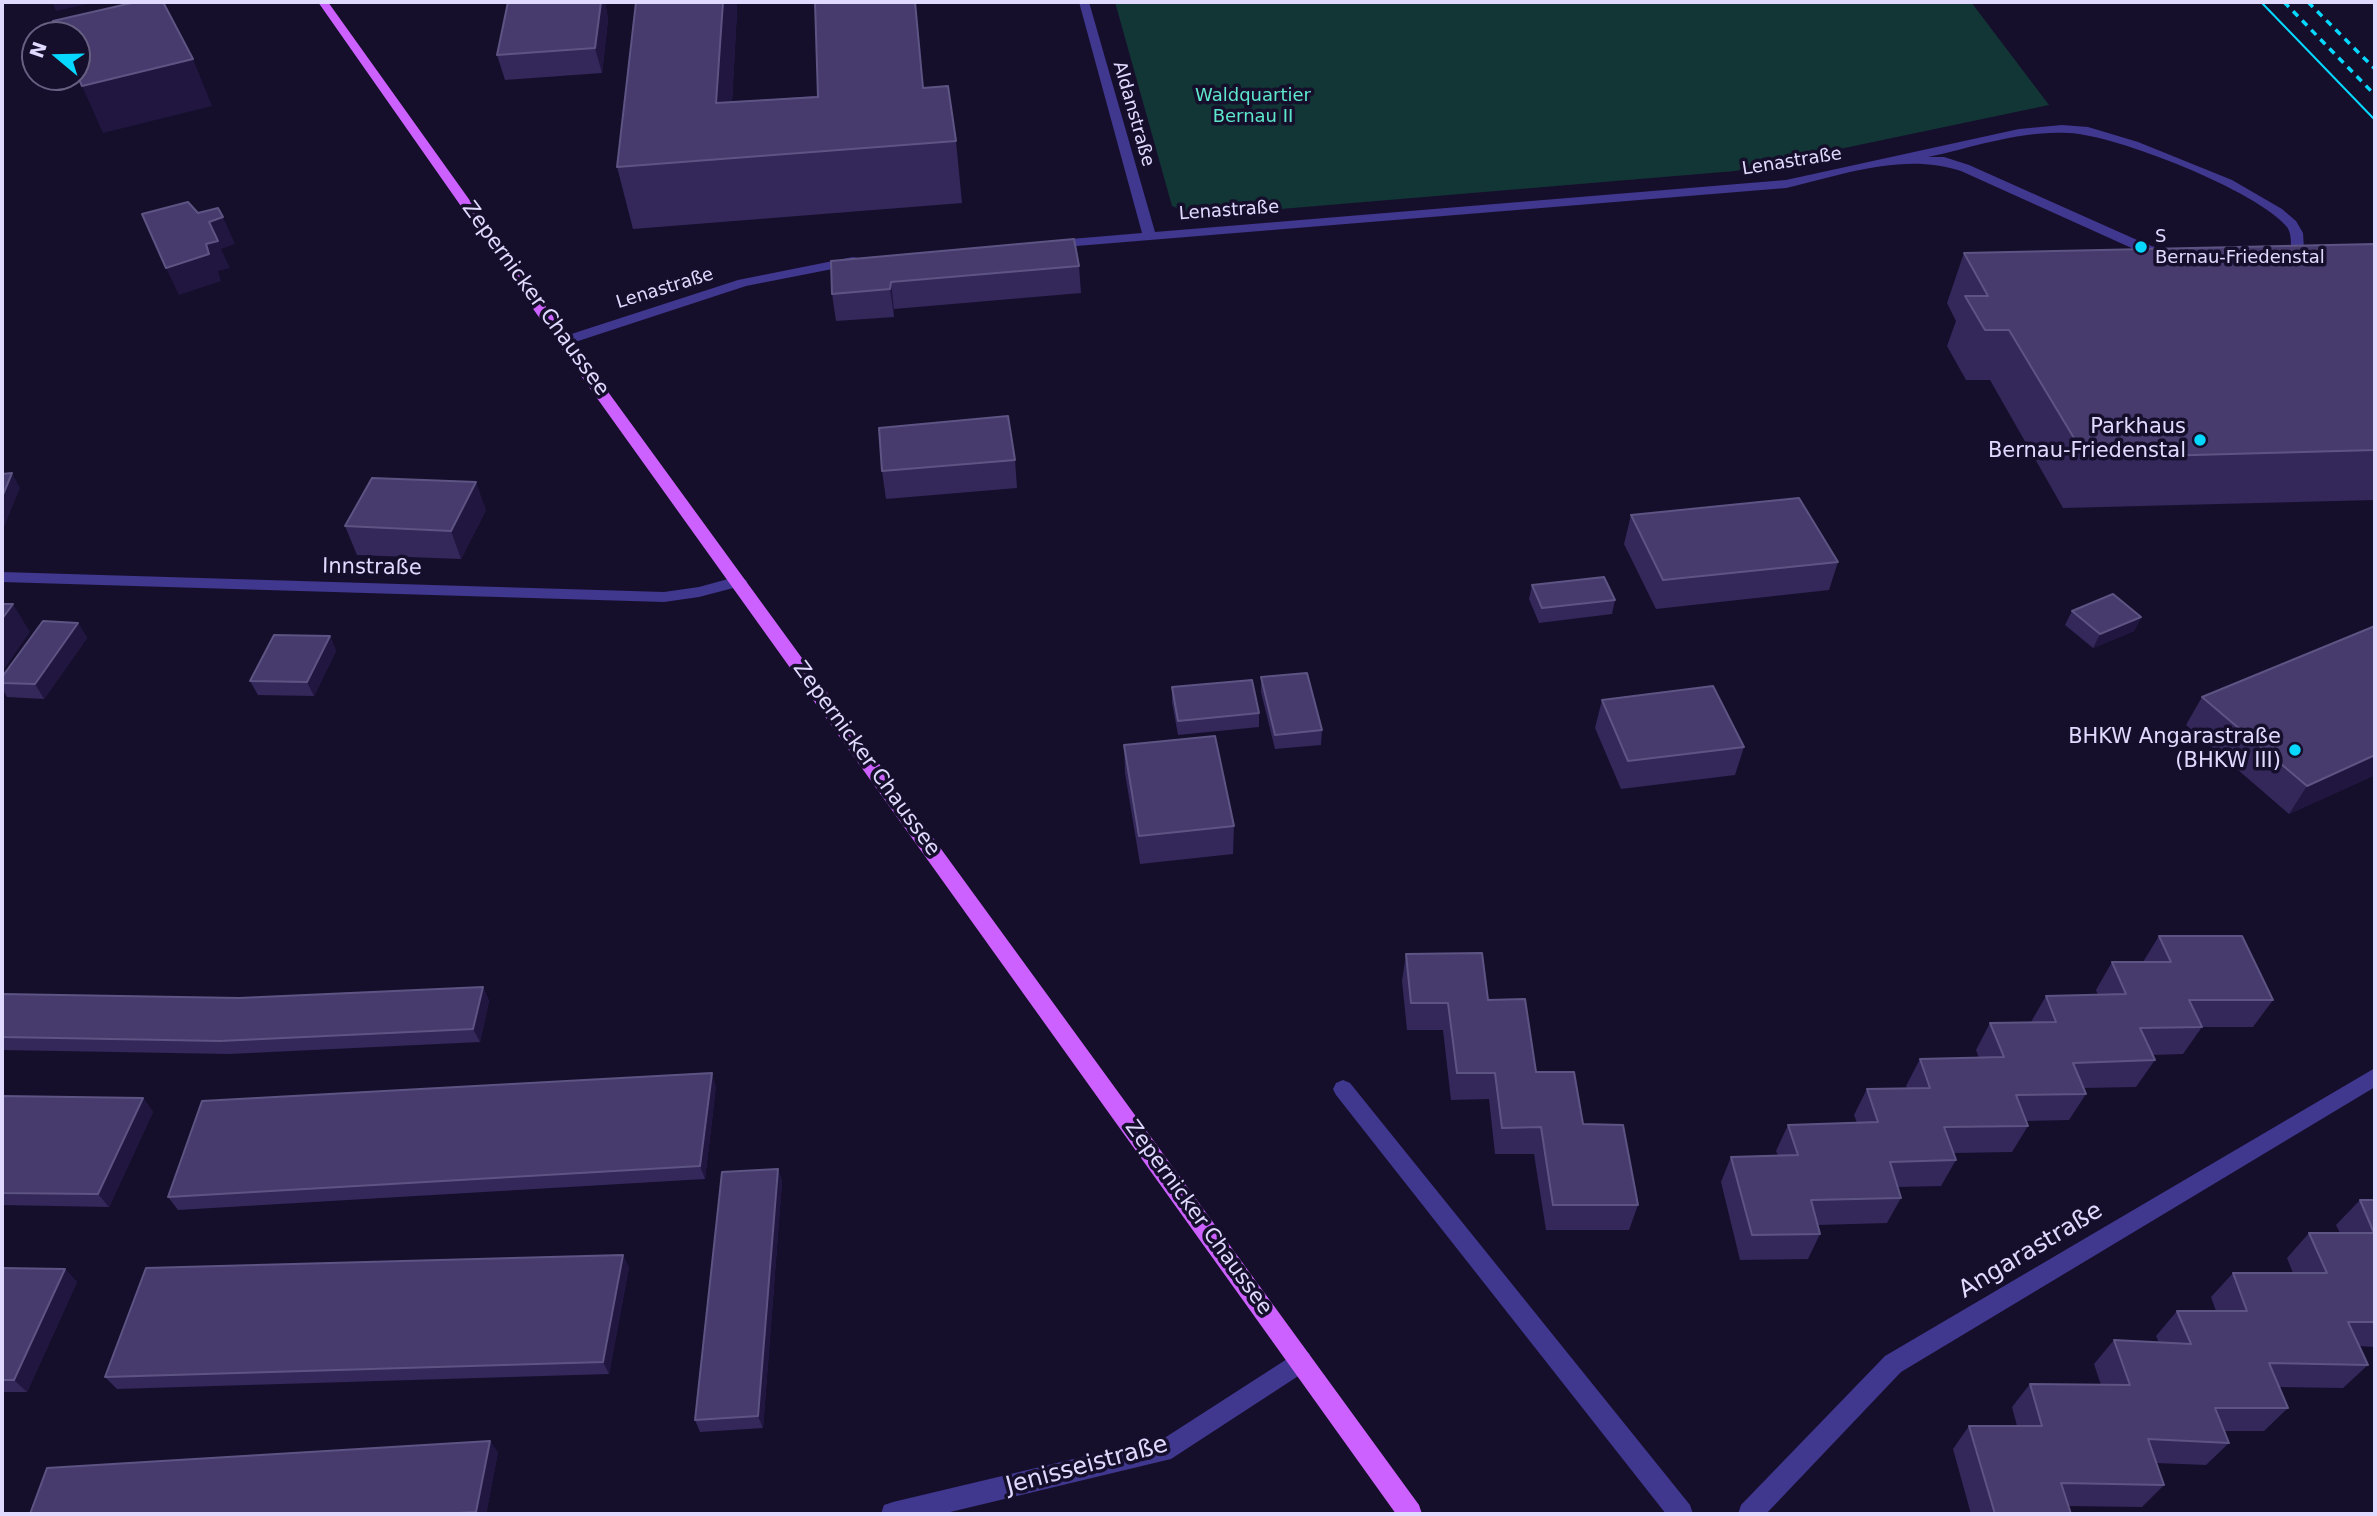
<!DOCTYPE html>
<html>
<head>
<meta charset="utf-8">
<style>
	body { margin:0 }
	#map { position:relative; width:2377px; height:1516px; overflow:hidden; background:#160f2c; font-family:"DejaVu Sans",sans-serif }
	canvas { display:block }
	.frame { position:absolute; inset:0; border:4px solid #e0daff; pointer-events:none }
	.north { position:absolute; left:21px; top:21px; width:70px; height:70px; box-sizing:border-box; background:#160f2c; border:2px solid #676080; border-radius:50%; rotate:289deg; font-size:19px; font-weight:700; line-height:28px; text-align:center; color:#e0daff }
	.north::after { content:''; display:block; margin:auto; width:24px; height:32px; background:#06d8ff; clip-path:polygon(50% 0,100% 100%,50% 72%,0 100%) }
</style>
</head>
<body>
<div id="map">
<canvas width="2377" height="1516"></canvas>
<div class="frame"></div>
<div class="north">N</div>
</div>
<script>
const context = document.querySelector('canvas').getContext('2d');
context.lineJoin = 'round';
function paint(path, color) { context.fillStyle = color; context.fill(path, 'evenodd'); }
function stroke(path, color, width, dash) { context.strokeStyle = color; context.lineWidth = width; context.lineCap = dash ? 'butt' : 'round'; context.setLineDash(dash || []); context.stroke(path); }
function drawText(font, color, halo, rows, align = 'center') {
  context.font = font + ' "DejaVu Sans",sans-serif'; context.lineWidth = 7; context.setLineDash([]); context.textBaseline = 'middle'; context.strokeStyle = halo; context.fillStyle = color; for (const [text, x, y, turn = 0] of rows) {
    context.save(); context.translate(x, y); context.rotate((+turn || 0) * Math.PI / 180); context.textAlign = isNaN(turn) ? turn : align; if (halo) context.strokeText(text, 0, 0); context.fillText(text, 0, 0); context.restore();
  }
}
paint(new Path2D(`
	M 1115,2 L 1971,2 L 2049,105 L 1735,171 L 1197,216 L 1172,206 Z`), '#123636');
paint(new Path2D(`
	M 1079,2 L 1089,2 L 1155,232 L 1786,180 L 2019,129 L 2062,125 L 2088,127 L 2138,142 L 2232,180 L 2282,209 L 2296,221 L 2303,233 L 2304,249 L 2286,262 L 2276,262 L 2276,256 L 2291,247 C 2291,240 2291,233 2287,227 C 2258,191 2116,135 2069,133 C 2022,130 1974,147 1928,157 L 1944,157 L 1969,165 L 2146,244 L 2172,253 L 2172,259 L 2162,259 L 2136,250 L 1961,171 C 1904,152 1842,175 1786,188 L 1052,248 L 1046,244 L 1047,241 L 1142,233 Z
	M 853,257 L 858,258 L 858,264 L 746,286 L 569,344 L 559,344 L 557,341 L 559,338 L 738,280 Z
	M 2,572 L 664,592 L 699,587 L 739,576 L 747,581 L 745,585 L 699,597 L 664,602 L 2,582 Z
	M 2375,1068 L 2375,1087 L 1901,1372 L 1766,1514 L 1738,1514 L 1741,1505 L 1885,1356 Z
	M 1343,1080 L 1350,1083 L 1690,1505 L 1693,1514 L 1666,1514 L 1336,1095 L 1333,1089 L 1336,1083 Z
	M 1301,1350 L 1309,1353 L 1312,1361 L 1309,1369 L 1171,1459 L 942,1514 L 881,1514 L 884,1505 L 893,1502 L 1166,1437 Z`), '#40378e');
paint(new Path2D(`
	M 318,2 L 328,2 L 536,293 L 1419,1505 L 1422,1514 L 1396,1514 L 526,299 Z`), '#cd61ff');
stroke(new Path2D(`
	M 2261,2 L 2375,120`), '#06d8ff', 2);
stroke(new Path2D(`
	M 2284,2 L 2375,95
	M 2308,2 L 2375,69`), '#06d8ff', 3.5, [7, 6]);
paint(new Path2D(`
	M 508,2 L 605,2 L 608,19 L 602,73 L 505,80 L 497,55 Z
	M 636,2 L 736,2 L 737,10 L 732,102 L 924,88 L 956,141 L 962,203 L 633,229 L 617,167 Z
	M 2375,244 L 2375,500 L 2063,508 L 1990,380 L 1966,380 L 1947,346 L 1956,321 L 1947,303 L 1964,253 Z
	M 831,261 L 1079,266 L 1081,293 L 894,309 L 894,317 L 836,321 L 832,294 Z
	M 1015,460 L 1017,488 L 886,499 L 882,471 Z
	M 486,510 L 461,559 L 357,555 L 345,526 Z
	M 1631,515 L 1838,562 L 1829,590 L 1656,609 L 1624,544 Z
	M 1532,585 L 1615,600 L 1612,614 L 1539,623 L 1529,599 Z
	M 2072,611 L 2141,617 L 2134,631 L 2093,648 L 2065,625 Z
	M 78,623 L 87,638 L 44,699 L 7,697 L 2,688 L 2,677 Z
	M 330,636 L 336,651 L 314,696 L 258,695 L 250,681 Z
	M 1261,677 L 1322,730 L 1321,745 L 1275,749 L 1261,692 Z
	M 1172,687 L 1259,713 L 1259,727 L 1178,735 L 1172,702 Z
	M 2202,697 L 2375,775 L 2289,814 L 2186,725 Z
	M 1602,700 L 1744,747 L 1735,775 L 1621,789 L 1595,728 Z
	M 1124,745 L 1234,826 L 1233,854 L 1140,864 L 1125,773 Z
	M 2159,936 L 2273,1000 L 2253,1027 L 2202,1027 L 2183,1054 L 2152,1055 L 2155,1060 L 2136,1087 L 2083,1088 L 2086,1094 L 2069,1120 L 2026,1121 L 2028,1126 L 2012,1152 L 1954,1153 L 1956,1160 L 1941,1186 L 1898,1187 L 1901,1198 L 1887,1223 L 1818,1225 L 1820,1234 L 1808,1259 L 1740,1260 L 1721,1182 L 1731,1157 L 1778,1155 L 1776,1151 L 1788,1125 L 1857,1123 L 1854,1115 L 1867,1089 L 1907,1088 L 1906,1086 L 1920,1059 L 1979,1058 L 1976,1050 L 1990,1023 L 2031,1022 L 2046,996 L 2098,995 L 2096,990 L 2112,962 L 2143,962 Z
	M 1406,954 L 1488,1000 L 1536,1072 L 1583,1124 L 1638,1205 L 1629,1230 L 1546,1230 L 1534,1154 L 1495,1154 L 1489,1099 L 1451,1100 L 1443,1030 L 1407,1030 L 1402,981 Z
	M 483,987 L 489,1001 L 480,1042 L 229,1054 L 2,1050 L 2,994 L 239,998 Z
	M 716,1086 L 705,1179 L 178,1210 L 168,1197 Z
	M 2,1096 L 143,1098 L 153,1112 L 109,1207 L 2,1205 Z
	M 778,1169 L 782,1182 L 763,1428 L 700,1432 L 695,1420 Z
	M 2360,1200 L 2375,1200 L 2375,1347 L 2359,1346 L 2368,1365 L 2343,1388 L 2279,1387 L 2288,1408 L 2264,1431 L 2225,1431 L 2229,1443 L 2206,1465 L 2156,1463 L 2164,1485 L 2142,1507 L 2068,1506 L 2071,1514 L 1971,1514 L 1953,1449 L 1969,1426 L 2017,1426 L 2012,1407 L 2030,1384 L 2101,1385 L 2094,1364 L 2114,1340 L 2159,1343 L 2156,1336 L 2177,1311 L 2216,1311 L 2211,1297 L 2233,1273 L 2293,1273 L 2287,1258 L 2309,1233 L 2340,1233 L 2336,1225 Z
	M 629,1267 L 609,1374 L 117,1389 L 105,1377 Z
	M 2,1268 L 65,1269 L 77,1282 L 27,1392 L 2,1392 Z
	M 498,1452 L 486,1514 L 30,1514 Z`), '#34275a');
paint(new Path2D(`
	M 52,2 L 96,2 L 56,11 Z
	M 601,2 L 605,2 L 608,19 L 602,73 L 595,48 Z
	M 723,2 L 736,2 L 737,10 L 729,158 L 716,103 Z
	M 915,2 L 930,150 L 923,88 Z
	M 193,59 L 212,106 L 103,133 L 82,86 Z
	M 223,217 L 235,244 L 221,249 L 230,268 L 218,271 L 221,281 L 179,295 L 166,268 L 206,244 L 209,222 Z
	M 891,282 L 894,309 L 894,317 L 890,289 Z
	M 12,473 L 20,488 L 4,527 L 2,523 L 2,497 Z
	M 476,482 L 486,510 L 461,559 L 451,531 Z
	M 13,604 L 30,632 L 2,672 L 2,619 Z
	M 2141,617 L 2134,631 L 2093,648 L 2100,634 Z
	M 78,623 L 87,638 L 44,699 L 35,684 Z
	M 330,636 L 336,651 L 314,696 L 307,682 Z
	M 2375,755 L 2375,775 L 2289,814 L 2307,786 Z
	M 483,987 L 489,1001 L 480,1042 L 473,1029 Z
	M 712,1073 L 716,1086 L 705,1179 L 700,1166 Z
	M 143,1098 L 153,1112 L 109,1207 L 98,1194 Z
	M 778,1169 L 782,1182 L 763,1428 L 758,1416 Z
	M 623,1255 L 629,1267 L 609,1374 L 603,1362 Z
	M 65,1269 L 77,1282 L 27,1392 L 14,1380 Z
	M 490,1441 L 498,1452 L 486,1514 L 477,1514 L 476,1512 Z`), '#201640');
const building = new Path2D(`
	M 136,2 L 163,2 L 193,59 L 82,86 L 77,75 L 77,35 L 60,35 L 53,21 Z
	M 508,2 L 601,2 L 595,48 L 497,55 Z
	M 636,2 L 723,2 L 716,103 L 818,97 L 815,2 L 915,2 L 923,88 L 948,86 L 956,141 L 617,167 Z
	M 188,202 L 198,213 L 218,208 L 223,217 L 209,222 L 218,241 L 206,244 L 209,254 L 166,268 L 142,214 Z
	M 1074,239 L 1079,266 L 891,282 L 890,289 L 832,294 L 831,261 Z
	M 2375,244 L 2375,450 L 2086,458 L 2009,330 L 1985,330 L 1965,296 L 1988,296 L 1964,253 Z
	M 1008,416 L 1015,460 L 882,471 L 879,428 Z
	M 12,473 L 2,497 L 2,474 Z
	M 372,478 L 476,482 L 451,531 L 345,526 Z
	M 1799,498 L 1838,562 L 1663,580 L 1631,515 Z
	M 1604,577 L 1615,600 L 1542,608 L 1532,585 Z
	M 2113,594 L 2141,617 L 2100,634 L 2072,611 Z
	M 2,604 L 13,604 L 2,619 Z
	M 43,621 L 78,623 L 35,684 L 2,683 L 2,677 Z
	M 2375,626 L 2375,755 L 2307,786 L 2202,697 Z
	M 274,635 L 330,636 L 307,682 L 250,681 Z
	M 1307,673 L 1322,730 L 1275,735 L 1261,677 Z
	M 1252,680 L 1259,713 L 1178,721 L 1172,687 Z
	M 1713,686 L 1744,747 L 1628,761 L 1602,700 Z
	M 1215,736 L 1234,826 L 1139,836 L 1124,745 Z
	M 2159,936 L 2242,936 L 2273,1000 L 2189,1000 L 2202,1027 L 2140,1028 L 2155,1060 L 2073,1063 L 2086,1094 L 2016,1095 L 2028,1126 L 1944,1127 L 1956,1160 L 1890,1162 L 1901,1198 L 1811,1200 L 1820,1234 L 1752,1235 L 1731,1157 L 1798,1155 L 1788,1125 L 1878,1122 L 1867,1089 L 1930,1088 L 1920,1059 L 2004,1057 L 1990,1023 L 2056,1022 L 2046,996 L 2126,994 L 2112,962 L 2171,962 Z
	M 1482,953 L 1488,1000 L 1525,999 L 1536,1072 L 1574,1072 L 1583,1124 L 1623,1125 L 1638,1205 L 1553,1205 L 1541,1127 L 1502,1128 L 1495,1073 L 1457,1073 L 1448,1003 L 1411,1003 L 1406,954 Z
	M 483,987 L 473,1029 L 220,1041 L 2,1037 L 2,994 L 239,998 Z
	M 712,1073 L 700,1166 L 168,1197 L 202,1101 Z
	M 2,1096 L 143,1098 L 98,1194 L 2,1193 Z
	M 778,1169 L 758,1416 L 695,1420 L 722,1172 Z
	M 2360,1200 L 2375,1200 L 2375,1322 L 2348,1322 L 2368,1365 L 2269,1363 L 2288,1408 L 2215,1408 L 2229,1443 L 2148,1439 L 2164,1485 L 2061,1483 L 2071,1514 L 1995,1514 L 1969,1426 L 2042,1426 L 2030,1384 L 2130,1385 L 2114,1340 L 2191,1344 L 2177,1311 L 2247,1311 L 2233,1273 L 2327,1273 L 2309,1233 L 2374,1233 Z
	M 623,1255 L 603,1362 L 105,1377 L 146,1268 Z
	M 2,1268 L 65,1269 L 14,1380 L 2,1380 Z
	M 490,1441 L 476,1512 L 440,1514 L 30,1514 L 47,1468 Z`);
paint(building, '#463b6c');
stroke(building, '#5e5483', 2);
for (const [x, y, r, color] of [
	[2141,247,7,"#06d8ff"],
	[2200,440,7,"#06d8ff"],
	[2295,750,7,"#06d8ff"]
]) { const dot = new Path2D(); dot.arc(x, y, r, 0, 2 * Math.PI); context.fillStyle = color; context.fill(dot); stroke(dot, '#160f2c', 2.5); }
drawText('18px', '#5de8cd', '#160f2c', [
	["Waldquartier",1253,96],
	["Bernau II",1253,117]
]);
drawText('18px', '#e0daff', '#160f2c', [
	["Aldanstraße",1133,114,74],
	["Lenastraße",1792,162,-9],
	["Lenastraße",1229,211,-4],
	["Lenastraße",665,289,-17]
]);
drawText('18px', '#e0daff', '#160f2c', [
	["S",2155,237],
	["Bernau-Friedenstal",2155,258]
], 'left');
drawText('21px', '#e0daff', '#160f2c', [
	["Zepernicker Chaussee",535,299,54],
	["Innstraße",372,568,1],
	["Zepernicker Chaussee",866,759,54],
	["Zepernicker Chaussee",1198,1218,54]
]);
drawText('21px', '#e0daff', '#160f2c', [
	["Parkhaus",2186,428],
	["Bernau-Friedenstal",2186,452],
	["BHKW Angarastraße",2281,738],
	["(BHKW III)",2281,762]
], 'right');
drawText('24px', '#e0daff', '#160f2c', [
	["Angarastraße",2031,1251,-31],
	["Jenisseistraße",1087,1466,-15]
]);
</script>
</body>
</html>
